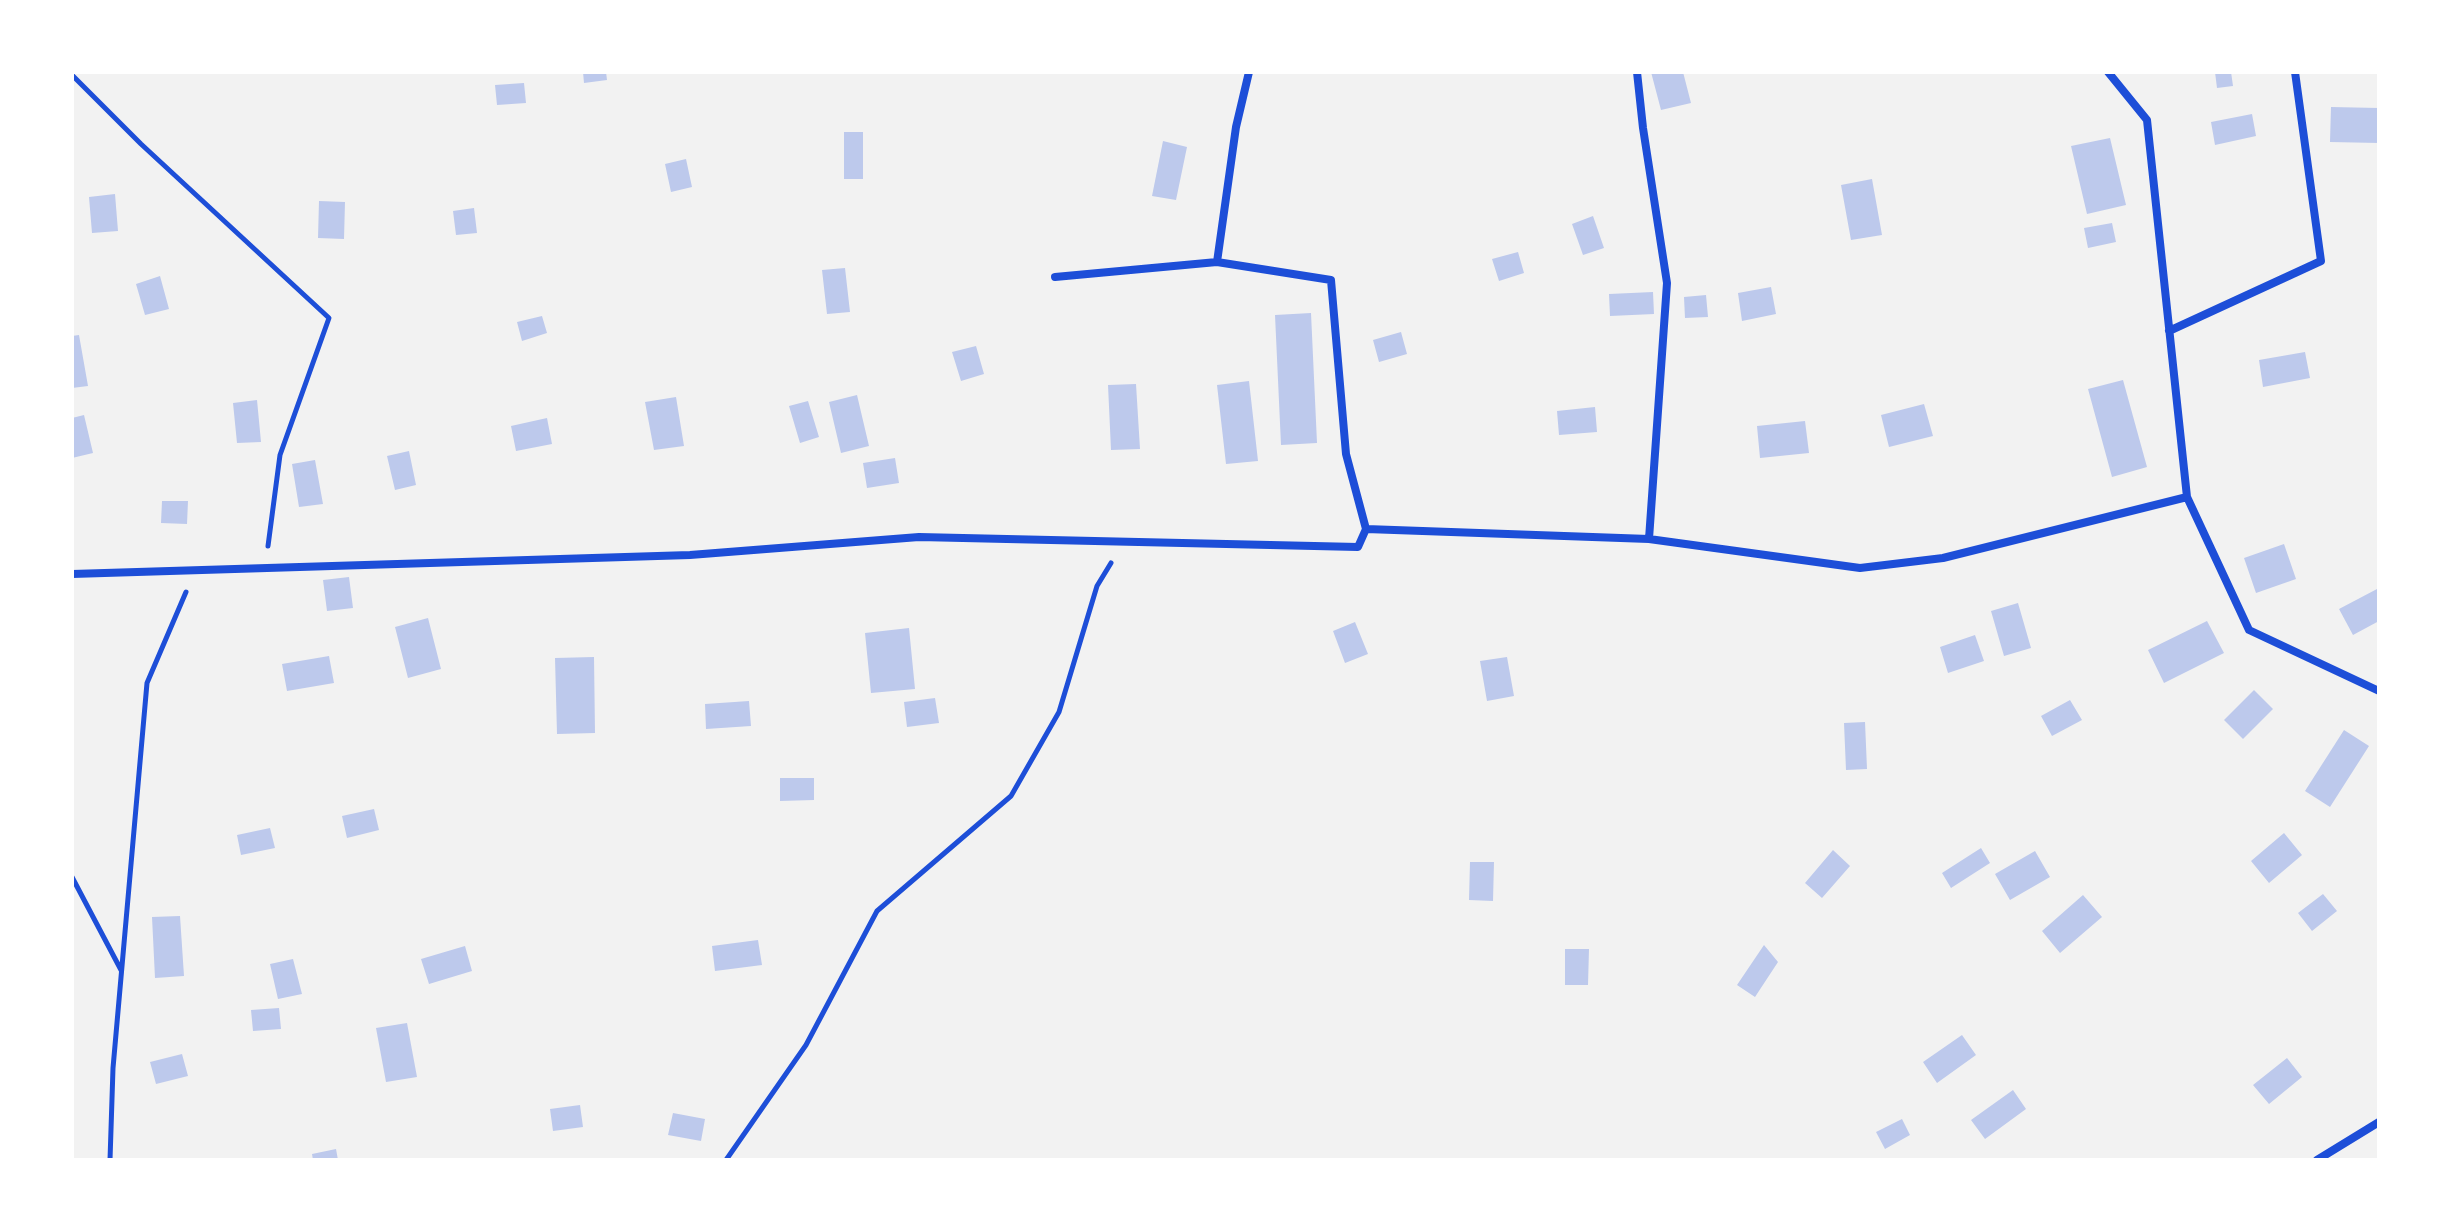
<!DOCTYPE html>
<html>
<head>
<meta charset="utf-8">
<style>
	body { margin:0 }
	#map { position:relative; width:2451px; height:1232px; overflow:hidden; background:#f2f2f2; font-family:Inter,sans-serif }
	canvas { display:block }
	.frame { position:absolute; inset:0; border:74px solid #fff; pointer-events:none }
</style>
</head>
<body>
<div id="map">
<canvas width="2451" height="1232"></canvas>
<div class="frame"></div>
</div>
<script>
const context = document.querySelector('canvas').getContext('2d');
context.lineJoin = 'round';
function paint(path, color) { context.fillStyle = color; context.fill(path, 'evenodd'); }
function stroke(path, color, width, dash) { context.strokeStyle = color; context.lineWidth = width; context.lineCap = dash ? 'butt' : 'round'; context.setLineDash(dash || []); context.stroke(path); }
paint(new Path2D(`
	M 583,72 L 606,72 L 607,80 L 584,83 Z
	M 1651,72 L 1683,72 L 1691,103 L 1661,110 Z
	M 2215,72 L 2231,72 L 2233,86 L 2217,88 Z
	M 524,83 L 526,103 L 497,105 L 495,85 Z
	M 2331,107 L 2379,108 L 2379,143 L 2330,142 Z
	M 2252,114 L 2256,136 L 2215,145 L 2211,122 Z
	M 844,132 L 863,132 L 863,179 L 844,179 Z
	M 2110,138 L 2126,205 L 2087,214 L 2071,146 Z
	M 1163,141 L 1187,147 L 1176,200 L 1152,196 Z
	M 686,159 L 692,187 L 671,192 L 665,164 Z
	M 1872,179 L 1882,235 L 1851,240 L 1841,185 Z
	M 115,194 L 118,231 L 92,233 L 89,197 Z
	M 319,201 L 345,202 L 344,239 L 318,238 Z
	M 474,208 L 477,233 L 456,235 L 453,211 Z
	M 1593,216 L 1604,248 L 1583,255 L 1572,224 Z
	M 2112,223 L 2116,242 L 2088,248 L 2084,228 Z
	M 1518,252 L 1524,273 L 1499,281 L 1492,259 Z
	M 845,268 L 850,312 L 827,314 L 822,270 Z
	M 160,276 L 169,309 L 145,315 L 136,284 Z
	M 1771,287 L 1776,314 L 1742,321 L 1738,293 Z
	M 1653,292 L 1654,314 L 1610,316 L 1609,294 Z
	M 1706,295 L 1708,317 L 1685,318 L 1684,297 Z
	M 1311,313 L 1317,443 L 1281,445 L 1275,315 Z
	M 542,316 L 547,333 L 522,341 L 517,322 Z
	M 1401,332 L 1407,354 L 1379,362 L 1373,340 Z
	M 79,335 L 88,386 L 72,388 L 72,336 Z
	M 976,346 L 984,374 L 961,381 L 952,352 Z
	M 2305,352 L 2310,378 L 2263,387 L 2259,360 Z
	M 2123,380 L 2147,467 L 2112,477 L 2088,389 Z
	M 1249,381 L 1258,461 L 1226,464 L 1217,385 Z
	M 1136,384 L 1140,449 L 1111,450 L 1108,385 Z
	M 857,395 L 869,446 L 841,453 L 829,402 Z
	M 676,397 L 684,446 L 654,450 L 645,402 Z
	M 257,400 L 261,442 L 237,443 L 233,403 Z
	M 808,401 L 819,437 L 800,443 L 789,406 Z
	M 1924,404 L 1933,436 L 1889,447 L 1881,415 Z
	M 1595,407 L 1597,432 L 1559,435 L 1557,411 Z
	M 84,415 L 93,453 L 72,458 L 72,418 Z
	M 547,418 L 552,444 L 516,451 L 511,426 Z
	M 1805,421 L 1809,453 L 1760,458 L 1757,426 Z
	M 409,451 L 416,485 L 395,490 L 387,456 Z
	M 895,458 L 899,483 L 867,488 L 863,463 Z
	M 315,460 L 323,504 L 299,507 L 292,464 Z
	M 162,501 L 188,501 L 187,524 L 161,523 Z
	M 2284,544 L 2296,579 L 2256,593 L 2244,558 Z
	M 349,577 L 353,608 L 327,611 L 323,580 Z
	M 2377,589 L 2379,621 L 2353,635 L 2339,609 Z
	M 2018,603 L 2031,648 L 2004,656 L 1991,611 Z
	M 428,618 L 441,669 L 408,678 L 395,627 Z
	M 2207,621 L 2224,653 L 2164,683 L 2148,650 Z
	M 1355,622 L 1368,654 L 1345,663 L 1333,631 Z
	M 909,628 L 915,689 L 871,693 L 865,633 Z
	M 1975,635 L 1984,661 L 1948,673 L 1940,647 Z
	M 329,656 L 334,683 L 287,691 L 282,664 Z
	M 594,657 L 595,733 L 557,734 L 555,658 Z
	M 1507,657 L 1514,696 L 1487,701 L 1480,661 Z
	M 2254,690 L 2273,709 L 2243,739 L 2224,720 Z
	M 935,698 L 939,723 L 907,727 L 904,702 Z
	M 2070,700 L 2082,720 L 2052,736 L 2041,716 Z
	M 749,701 L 751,726 L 706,729 L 705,704 Z
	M 1865,722 L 1867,769 L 1846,770 L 1844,723 Z
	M 2344,730 L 2369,746 L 2330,807 L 2305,791 Z
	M 780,778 L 814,778 L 814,800 L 780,801 Z
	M 374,809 L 379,830 L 347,838 L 342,816 Z
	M 270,828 L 275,848 L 241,855 L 237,835 Z
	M 2284,833 L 2302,855 L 2269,883 L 2251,861 Z
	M 1981,848 L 1990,863 L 1951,888 L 1942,873 Z
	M 1833,850 L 1850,866 L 1822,898 L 1805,883 Z
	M 2035,851 L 2050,877 L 2010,900 L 1995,874 Z
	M 1470,862 L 1494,862 L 1493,901 L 1469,900 Z
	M 2323,894 L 2337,911 L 2312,931 L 2298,913 Z
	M 2083,895 L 2102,917 L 2060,953 L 2042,931 Z
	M 180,916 L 184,976 L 155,978 L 152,917 Z
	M 758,940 L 762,965 L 715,971 L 712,946 Z
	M 1764,945 L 1778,962 L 1755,997 L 1737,985 Z
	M 465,946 L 472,971 L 429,984 L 421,959 Z
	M 1565,949 L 1589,949 L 1588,985 L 1565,985 Z
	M 293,959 L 302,994 L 278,999 L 270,964 Z
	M 279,1008 L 281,1029 L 253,1031 L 251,1010 Z
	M 407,1023 L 417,1077 L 386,1082 L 376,1028 Z
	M 1962,1035 L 1976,1055 L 1937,1083 L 1923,1062 Z
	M 182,1054 L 188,1076 L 156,1084 L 150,1062 Z
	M 2287,1058 L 2302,1077 L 2269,1104 L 2253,1085 Z
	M 2013,1090 L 2026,1109 L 1985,1139 L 1971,1120 Z
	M 580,1105 L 583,1127 L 553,1131 L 550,1109 Z
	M 673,1113 L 705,1119 L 701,1141 L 668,1135 Z
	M 1902,1119 L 1910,1135 L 1885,1149 L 1876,1132 Z
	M 336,1149 L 338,1160 L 313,1160 L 312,1154 Z`), '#bdc9ec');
stroke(new Path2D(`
	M 72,75 L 141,144 L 329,318 L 280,455 L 268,546
	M 72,877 L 121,970
	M 110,1160 L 113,1068 L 147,683 L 186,592
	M 726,1160 L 806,1045 L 877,911 L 1011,796 L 1059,712 L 1097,586 L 1111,563`), '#1d4ed8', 5);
stroke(new Path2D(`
	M 1249,72 L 1236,127 L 1217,262 L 1331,280 L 1346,454 L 1366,529
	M 1637,72 L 1643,128 L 1667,283 L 1649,539
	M 1055,277 L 1217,262
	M 2169,331 L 2321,261 L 2295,72
	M 2187,497 L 2249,630 L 2379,691
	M 72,574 L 690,555 L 919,537 L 1358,547 L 1366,529 L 1649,539 L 1860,568 L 1943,558 L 2187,497 L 2147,120 L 2108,72
	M 2317,1160 L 2379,1122`), '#1d4ed8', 8);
</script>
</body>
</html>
